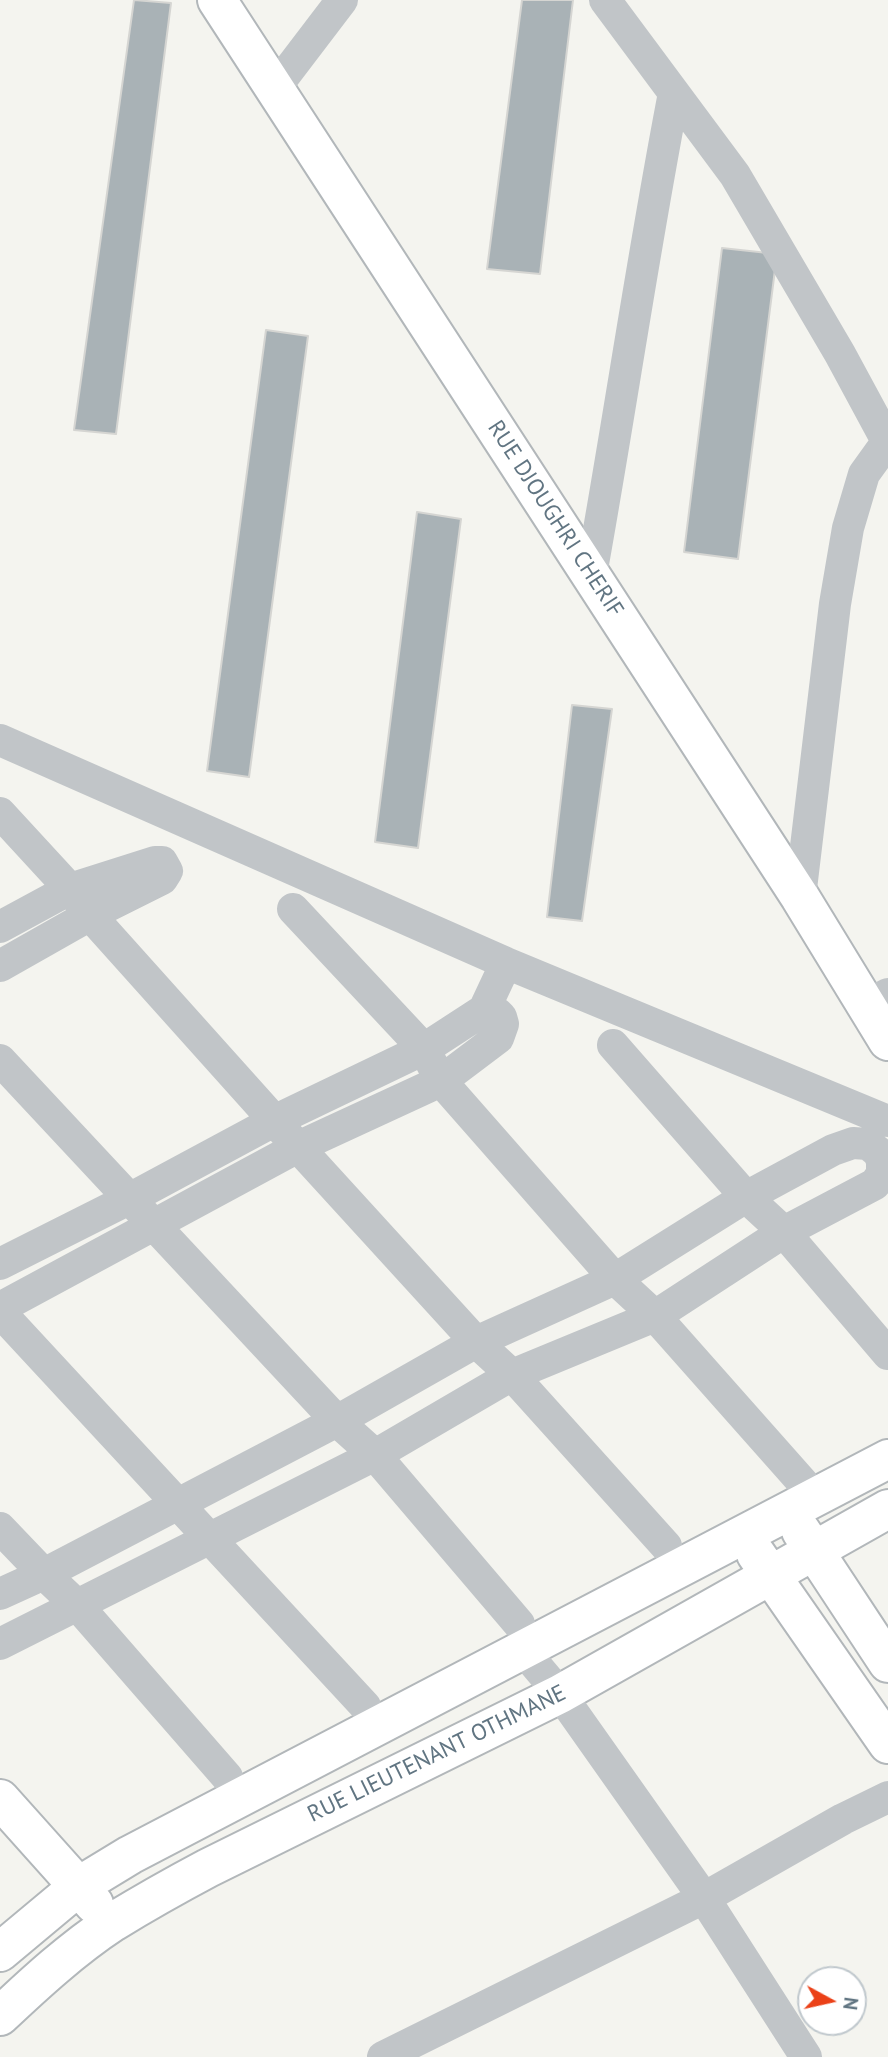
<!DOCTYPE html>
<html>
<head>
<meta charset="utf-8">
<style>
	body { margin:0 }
	#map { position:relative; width:888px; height:2057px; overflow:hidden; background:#f4f4ef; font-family:"PT Sans",sans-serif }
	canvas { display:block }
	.north { position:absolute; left:797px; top:1966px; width:70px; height:70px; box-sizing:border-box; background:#fff; border:2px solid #c0c8cd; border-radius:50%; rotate:98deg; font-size:19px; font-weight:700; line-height:28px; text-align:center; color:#617582 }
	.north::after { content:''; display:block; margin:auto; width:24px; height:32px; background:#eb4118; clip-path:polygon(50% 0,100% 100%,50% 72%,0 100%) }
</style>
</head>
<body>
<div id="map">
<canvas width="888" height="2057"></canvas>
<div class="north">N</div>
</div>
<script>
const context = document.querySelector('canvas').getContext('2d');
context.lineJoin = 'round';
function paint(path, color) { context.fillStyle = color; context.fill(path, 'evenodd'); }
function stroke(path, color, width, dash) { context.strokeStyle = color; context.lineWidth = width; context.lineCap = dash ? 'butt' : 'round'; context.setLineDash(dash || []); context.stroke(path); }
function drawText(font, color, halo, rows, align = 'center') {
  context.font = font + ' "PT Sans",sans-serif'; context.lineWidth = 7; context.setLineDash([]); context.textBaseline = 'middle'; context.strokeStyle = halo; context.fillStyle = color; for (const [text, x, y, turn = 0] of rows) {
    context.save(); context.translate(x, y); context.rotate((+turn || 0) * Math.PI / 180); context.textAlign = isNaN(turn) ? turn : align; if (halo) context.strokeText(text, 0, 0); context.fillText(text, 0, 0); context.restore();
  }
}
const building = new Path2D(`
	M 134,0 L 171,3 L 116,434 L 74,430 Z
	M 522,0 L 573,0 L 540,274 L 487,269 Z
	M 722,248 L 777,254 L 738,559 L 684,552 Z
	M 266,330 L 308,336 L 249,777 L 207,771 Z
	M 417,512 L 461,519 L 418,848 L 375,842 Z
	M 572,705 L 612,709 L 582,921 L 547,917 Z`);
paint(building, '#a9b2b6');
stroke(building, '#d5d5d2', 2);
const major = new Path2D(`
	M 217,0 L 800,897 L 888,1041
	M 801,1531 L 888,1663
	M 756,1554 L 888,1744
	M 0,1799 L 94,1904
	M 0,1952 L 79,1886 L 130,1855 L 888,1459
	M 0,2016 C 35,1983 72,1949 113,1922 C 144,1903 176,1885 208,1868 L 560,1694 L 888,1509`);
stroke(major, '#b2b7ba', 42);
stroke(new Path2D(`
	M 605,0 L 735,175 L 840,354 L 888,443
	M 275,88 L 342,0
	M 591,575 C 620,414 643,253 674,93
	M 0,740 L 506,963 L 888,1121
	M 0,813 L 70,889 L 90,915 L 298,1147 L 476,1342 L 512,1375 L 666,1546
	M 800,897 L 835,604 L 848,528 L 864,474 L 887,442
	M 293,909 L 424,1049 L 441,1081 L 615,1279 L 655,1316 L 803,1483
	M 0,927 L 70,889 L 155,862 L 162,862 L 167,871 L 162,879 L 90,915 L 0,966
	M 865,1006 L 888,994
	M 613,1045 L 746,1197 L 784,1232 L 888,1354
	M 0,1060 L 337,1421 L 375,1455 L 519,1624
	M 0,1264 L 129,1199 L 274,1121 L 424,1049 L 484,1010 L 506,963
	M 0,1308 L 298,1147 L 441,1081 L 498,1038 L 503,1024 L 501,1017 L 497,1013 L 484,1010
	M 0,1312 L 365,1706
	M 0,1528 L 44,1574 L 78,1606 L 227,1777
	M 0,1594 L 44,1574 L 337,1421 L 476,1342 L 615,1279 L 746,1197 L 833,1150 L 853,1143 L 868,1144 L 878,1152 L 882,1160 L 882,1174 L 875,1184 L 784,1232 L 655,1316 L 512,1375 L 375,1455 L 0,1644
	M 523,1650 L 560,1694 L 704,1898 L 806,2057
	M 383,2057 L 704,1898 L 843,1819 L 888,1797`), '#c1c5c8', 32);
stroke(major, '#fff', 38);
drawText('23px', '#617582', '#fff', [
	["RUE DJOUGHRI CHERIF",555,519,57],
	["RUE LIEUTENANT OTHMANE",437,1754,-26]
]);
</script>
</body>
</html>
